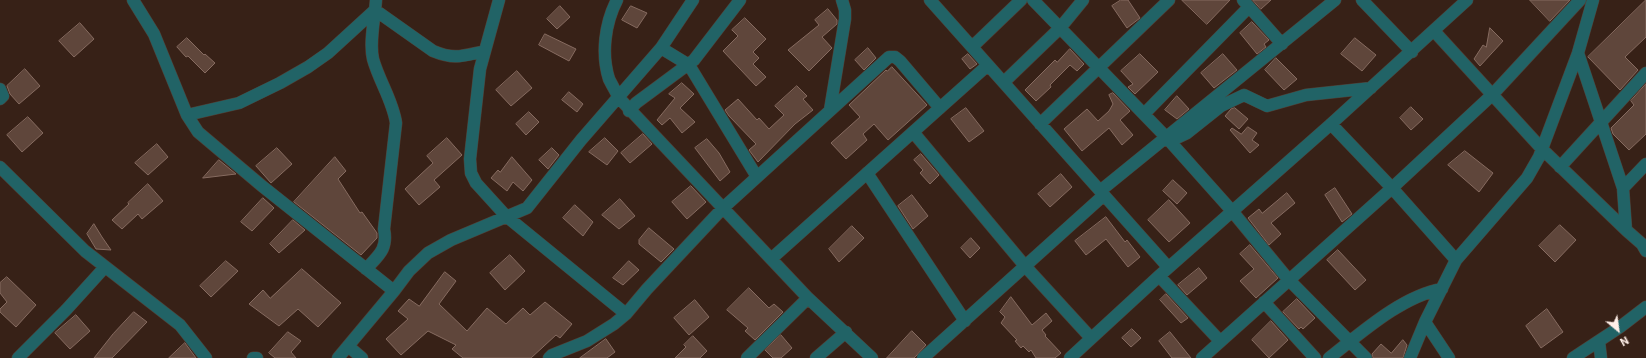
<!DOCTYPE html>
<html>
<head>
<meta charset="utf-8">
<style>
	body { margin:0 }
	#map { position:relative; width:1646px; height:358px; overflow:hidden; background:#372117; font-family:Roboto,sans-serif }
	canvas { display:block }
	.north { position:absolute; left:1598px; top:310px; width:40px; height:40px; -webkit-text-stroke:3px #372117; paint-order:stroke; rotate:151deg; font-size:11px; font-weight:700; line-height:16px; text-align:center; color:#ffefe8 }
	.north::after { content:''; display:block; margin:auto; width:14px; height:18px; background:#ffefe8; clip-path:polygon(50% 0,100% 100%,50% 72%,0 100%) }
</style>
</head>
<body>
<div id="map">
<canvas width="1646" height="358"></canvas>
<div class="north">N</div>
</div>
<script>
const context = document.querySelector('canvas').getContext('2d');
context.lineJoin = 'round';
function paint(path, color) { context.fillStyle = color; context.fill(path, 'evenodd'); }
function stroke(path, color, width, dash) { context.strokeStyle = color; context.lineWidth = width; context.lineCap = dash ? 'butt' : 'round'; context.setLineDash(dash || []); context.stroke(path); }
const building = new Path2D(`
	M 1121,0 L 1128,0 L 1140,18 L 1127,28 L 1112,6 Z
	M 1182,0 L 1230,0 L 1207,24 Z
	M 1253,0 L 1271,0 L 1261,9 Z
	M 1530,0 L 1570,0 L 1550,21 Z
	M 1646,0 L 1646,37 L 1625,57 L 1638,70 L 1620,90 L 1588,57 Z
	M 560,6 L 570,17 L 557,29 L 547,19 Z
	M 631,6 L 647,13 L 637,28 L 622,20 Z
	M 828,9 L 837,20 L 837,24 L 822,37 L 832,48 L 809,71 L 788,50 L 819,25 L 815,20 Z
	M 745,18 L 766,39 L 753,52 L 759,58 L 753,64 L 766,77 L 756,86 L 723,51 L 738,36 L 732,30 Z
	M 1252,22 L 1269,40 L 1264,44 L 1266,47 L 1257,54 L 1240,33 Z
	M 80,23 L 94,39 L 74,57 L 59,41 Z
	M 1490,28 L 1503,41 L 1480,66 L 1474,59 L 1483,45 L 1486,47 Z
	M 545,34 L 576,49 L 569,61 L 539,45 Z
	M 187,38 L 204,55 L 205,54 L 215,63 L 205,73 L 188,56 L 186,57 L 177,47 Z
	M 1355,38 L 1376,55 L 1362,71 L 1341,54 Z
	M 868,48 L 876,58 L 864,70 L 855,60 Z
	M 1070,49 L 1084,64 L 1077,71 L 1070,65 L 1050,85 L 1051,87 L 1036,101 L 1025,90 L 1055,60 L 1057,62 Z
	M 968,54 L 977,64 L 970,69 L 962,59 Z
	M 1140,54 L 1158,72 L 1135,94 L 1128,87 L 1133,84 L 1121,71 Z
	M 1223,54 L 1237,70 L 1214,88 L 1201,73 Z
	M 1276,58 L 1297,79 L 1284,90 L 1265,70 Z
	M 892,67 L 927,105 L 888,140 L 874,124 L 863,134 L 867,140 L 846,159 L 831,143 L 860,117 L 849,105 L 886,70 L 887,71 Z
	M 25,69 L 40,86 L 19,104 L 10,94 L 7,86 Z
	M 517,71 L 532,88 L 511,106 L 496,90 Z
	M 682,83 L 694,94 L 680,108 L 695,122 L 682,133 L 670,118 L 662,125 L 657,120 L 675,98 L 669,94 Z
	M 1646,84 L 1646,134 L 1629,150 L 1613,134 L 1611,128 L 1634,105 L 1631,101 Z
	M 797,86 L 807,96 L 803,99 L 813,110 L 795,124 L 758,162 L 749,150 L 756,144 L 729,116 L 725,110 L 738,99 L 757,120 L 759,118 L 769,129 L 784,115 L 775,106 Z
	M 569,92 L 583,104 L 577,112 L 562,100 Z
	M 1113,93 L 1130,111 L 1120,120 L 1133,135 L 1122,145 L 1109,128 L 1082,151 L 1064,129 L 1087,109 L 1098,121 L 1109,111 L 1113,104 L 1109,95 Z
	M 1177,96 L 1189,109 L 1177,119 L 1165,110 Z
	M 1411,107 L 1423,119 L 1411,130 L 1400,118 Z
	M 966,108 L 984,131 L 969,142 L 951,119 Z
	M 1235,108 L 1248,119 L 1239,129 L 1225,116 L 1231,109 Z
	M 529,112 L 539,122 L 526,135 L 516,124 Z
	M 28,117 L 43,133 L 22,152 L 7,135 Z
	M 1248,127 L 1257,133 L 1252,140 L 1259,145 L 1250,153 L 1230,130 L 1232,128 L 1241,134 Z
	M 643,134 L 652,144 L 630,163 L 621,153 Z
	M 447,138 L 462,155 L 434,180 L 440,187 L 419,205 L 405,189 L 433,163 L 427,156 Z
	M 605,138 L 618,151 L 607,165 L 589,152 Z
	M 707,139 L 719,153 L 730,172 L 720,181 L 695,148 Z
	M 157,144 L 168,157 L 148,175 L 135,163 Z
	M 277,148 L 292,164 L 271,183 L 256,166 Z
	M 552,148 L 559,155 L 548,169 L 539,160 Z
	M 1465,151 L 1493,173 L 1479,192 L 1448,165 Z
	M 921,154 L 939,175 L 930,184 L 920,173 L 923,170 L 914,160 Z
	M 335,157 L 346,171 L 338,179 L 360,213 L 362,212 L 377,233 L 377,238 L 361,255 L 294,202 Z
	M 512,157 L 532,180 L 523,191 L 513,182 L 507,191 L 491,178 L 498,170 L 500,172 Z
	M 219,160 L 236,174 L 203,178 Z
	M 1061,174 L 1072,187 L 1050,207 L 1038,194 Z
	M 1173,180 L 1187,193 L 1177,204 L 1163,191 Z
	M 148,184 L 163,201 L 142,219 L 138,214 L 122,229 L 112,220 L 129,204 L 128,203 Z
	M 691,186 L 706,202 L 687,219 L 672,202 Z
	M 1335,188 L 1352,214 L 1342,222 L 1325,195 Z
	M 1287,193 L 1295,203 L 1271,223 L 1281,234 L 1269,245 L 1248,218 L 1259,209 L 1262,213 Z
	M 912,195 L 928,216 L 913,229 L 898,206 Z
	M 263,198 L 274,208 L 252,231 L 241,222 Z
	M 620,199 L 635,216 L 619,229 L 602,215 Z
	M 1169,200 L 1190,223 L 1169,242 L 1148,220 Z
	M 575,205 L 593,222 L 583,236 L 563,218 Z
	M 1106,217 L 1125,242 L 1127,240 L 1140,257 L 1128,267 L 1106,239 L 1086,255 L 1075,241 Z
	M 293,220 L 305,230 L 279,253 L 270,244 Z
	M 94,224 L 102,237 L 111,250 L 96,249 L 87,234 Z
	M 1560,225 L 1576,240 L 1555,262 L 1539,246 Z
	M 852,226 L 864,238 L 839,262 L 829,249 Z
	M 649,228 L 674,249 L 661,262 L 639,244 L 639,240 Z
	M 971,238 L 980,248 L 970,258 L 961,248 Z
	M 1250,245 L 1278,278 L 1256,298 L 1240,281 L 1254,269 L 1240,254 Z
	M 1338,250 L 1366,280 L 1355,290 L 1327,260 Z
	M 510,255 L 525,271 L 505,290 L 490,273 Z
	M 226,261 L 238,271 L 211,297 L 200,286 Z
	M 629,261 L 639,270 L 623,285 L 613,278 Z
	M 1199,268 L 1207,278 L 1187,295 L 1178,285 Z
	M 302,269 L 341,303 L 318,327 L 298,309 L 279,326 L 249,304 L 263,290 L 270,298 Z
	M 445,272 L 456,281 L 439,304 L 467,331 L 487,308 L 506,324 L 523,308 L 530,315 L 545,302 L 572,324 L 560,338 L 556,335 L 531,358 L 463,358 L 452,349 L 456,345 L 428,331 L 401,355 L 386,339 L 408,319 L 398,311 L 409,299 L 419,306 Z
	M 7,277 L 36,305 L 16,327 L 0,312 L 0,309 L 7,302 L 0,293 L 0,283 Z
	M 749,288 L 769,308 L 774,304 L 783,312 L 755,340 L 745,331 L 748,328 L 727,310 Z
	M 1166,294 L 1188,318 L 1181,323 L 1160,300 Z
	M 1011,297 L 1032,325 L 1046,313 L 1052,321 L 1042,330 L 1046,335 L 1045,336 L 1061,353 L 1055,358 L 1036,358 L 1031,350 L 1029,352 L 1023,346 L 1021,348 L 1015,341 L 1017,340 L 1001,323 L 1005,317 L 1000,312 Z
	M 1297,299 L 1315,318 L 1303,329 L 1301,327 L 1299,329 L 1283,312 Z
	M 695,300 L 709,317 L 689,335 L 674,318 Z
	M 1547,309 L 1563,332 L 1541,348 L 1526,326 Z
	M 134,312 L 147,322 L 112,358 L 94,358 L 113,334 Z
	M 76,315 L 90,331 L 70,349 L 55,333 Z
	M 1271,321 L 1288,340 L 1269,358 L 1252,340 Z
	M 1132,329 L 1141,338 L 1131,347 L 1122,338 Z
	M 912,331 L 926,345 L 916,356 L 914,358 L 887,358 Z
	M 288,332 L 301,341 L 291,352 L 296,358 L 275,358 L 269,353 Z
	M 1170,332 L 1191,358 L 1172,358 L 1159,341 Z
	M 781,335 L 792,348 L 781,358 L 773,358 L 765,350 Z
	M 693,336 L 707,351 L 700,358 L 675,358 L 686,347 L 684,345 Z
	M 606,339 L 615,352 L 607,358 L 580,358 Z
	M 1403,340 L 1407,345 L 1403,358 L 1373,358 L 1372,354 L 1381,344 L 1391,353 Z
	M 185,343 L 196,358 L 169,358 Z`);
paint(building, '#5f463b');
stroke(building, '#866b60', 1);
const minor = new Path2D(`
	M 133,0 L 154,34 L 187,115 L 198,132 L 262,186 L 394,291
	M 499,0 L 480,69 L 470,159 L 471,173 L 476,183 L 506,216 L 626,314
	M 617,0 C 605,23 601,54 609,79 C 612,85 616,92 619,98 L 808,298 L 872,358
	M 930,0 L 1168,267
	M 1033,0 L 1166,137 L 1232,211 L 1288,279 L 1366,358
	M 1243,0 L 1282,44
	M 1362,0 L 1412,52
	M 1434,31 L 1542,149 L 1626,230
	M 972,47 L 1021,0
	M 661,48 L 689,65 L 757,177
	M 1578,53 L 1623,188 L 1626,230 L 1642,244 L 1646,251
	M 1004,82 L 1060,28 L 1083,0
	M 0,89 L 3,96 L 0,99
	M 830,110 L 845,19 L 845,10 L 842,0
	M 629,111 L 636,103 L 694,60 L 740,0
	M 1144,114 L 1249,7
	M 187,115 L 239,103 L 280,83 L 308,67 L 328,53 L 375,10 L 433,51 C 455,60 462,56 485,51
	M 1040,124 L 1169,0
	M 1331,124 L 1392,188 L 1456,260
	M 913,132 L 1025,266 L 1091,338
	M 1170,141 L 1187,133 L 1221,106 L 1244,95 L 1267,106 L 1306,95 L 1371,88
	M 0,167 L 85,251 L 180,325 L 206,358
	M 1560,167 L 1646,73
	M 867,173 L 965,321
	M 1623,188 L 1646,164
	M 1100,191 L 1335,0
	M 771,259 L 988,65
	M 366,269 C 379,255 388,249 384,229 L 396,123 C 393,101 379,81 373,59 C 369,42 375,17 376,0
	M 1159,276 L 1220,341
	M 1264,302 L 1315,358
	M 1425,322 L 1449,358
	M 1599,341 L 1601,358
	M 348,346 L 362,358
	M 18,358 L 66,310 L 105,267
	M 253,358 L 257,358
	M 338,358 L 394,291 L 409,271 L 428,253 L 451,240 L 527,208 L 581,140 L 661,48 L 693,0
	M 549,358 L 552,355 L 587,341 L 614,324 L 626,314 L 647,289 L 723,208 L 889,57 L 895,57 L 900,61 L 940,108
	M 747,358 L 808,298
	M 816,358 L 846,332
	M 923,358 L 1104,195
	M 1070,358 L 1159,276 L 1331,124 L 1467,0
	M 1202,358 L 1392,188 L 1492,95 L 1580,0
	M 1329,358 C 1361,333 1402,296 1442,289
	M 1410,358 L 1425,322 L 1456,260 L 1527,178 L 1539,157 L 1578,53 L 1593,0
	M 1573,358 L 1620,327 L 1646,307`);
stroke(minor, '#533e34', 13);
stroke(minor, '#216366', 12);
</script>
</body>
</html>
